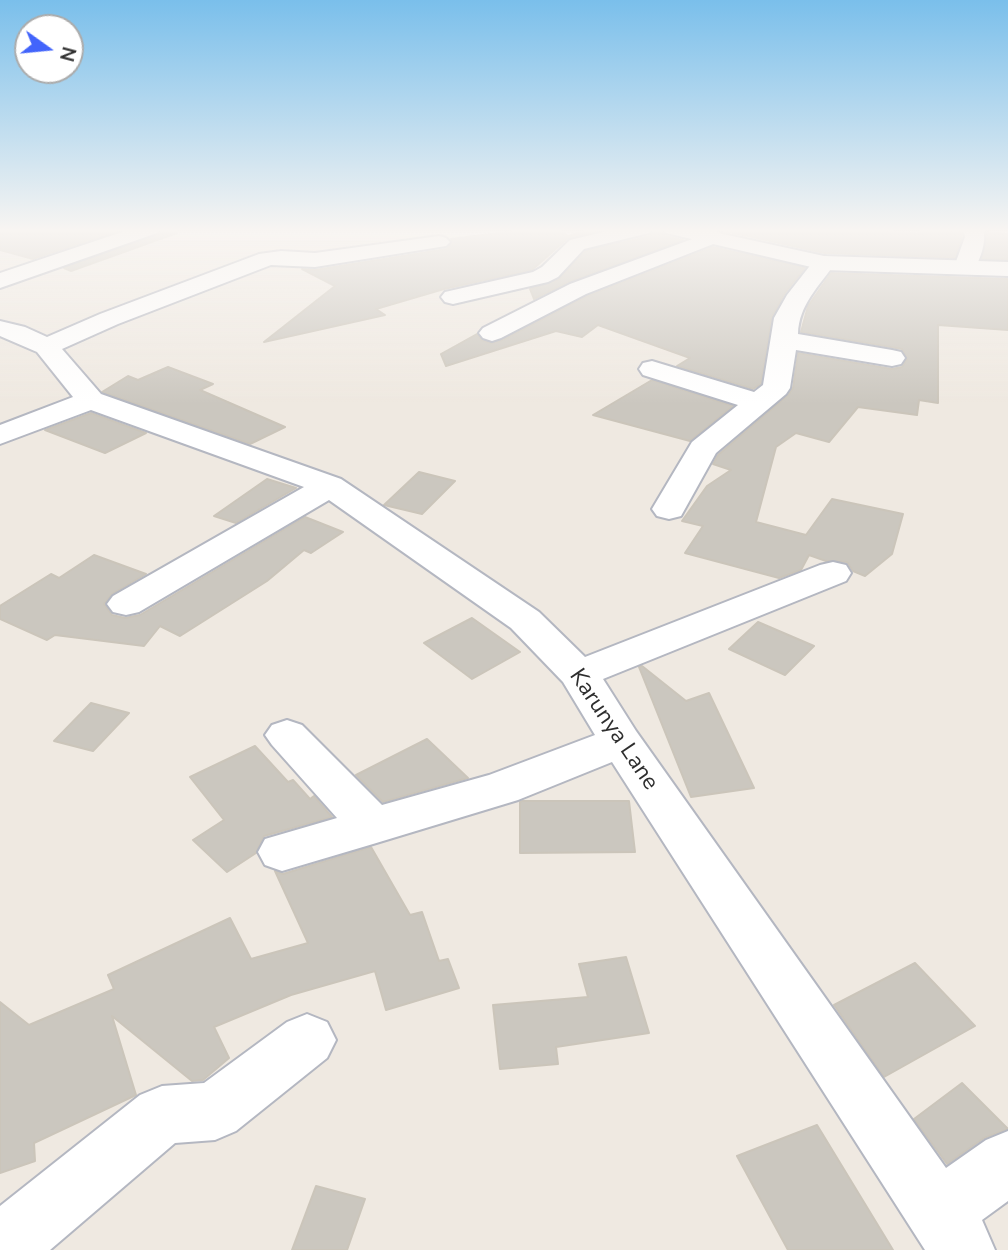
<!DOCTYPE html>
<html>
<head>
<meta charset="utf-8">
<style>
	body { margin:0 }
	#map { position:relative; width:1008px; height:1250px; overflow:hidden; background:#efe9e1; font-family:"Nunito Sans",sans-serif }
	canvas { display:block }
	.north { position:absolute; left:14px; top:14px; width:70px; height:70px; box-sizing:border-box; background:#fff; border:2px solid #ababab; border-radius:50%; rotate:105deg; font-size:19px; font-weight:700; line-height:28px; text-align:center; color:#2e2e2e }
	.north::after { content:''; display:block; margin:auto; width:24px; height:32px; background:#4264fb; clip-path:polygon(50% 0,100% 100%,50% 72%,0 100%) }
</style>
</head>
<body>
<div id="map">
<canvas width="1008" height="1250"></canvas>
<div class="north">N</div>
</div>
<script>
const context = document.querySelector('canvas').getContext('2d');
context.lineJoin = 'round';
function paint(path, color) { context.fillStyle = color; context.fill(path, 'evenodd'); }
function stroke(path, color, width, dash) { context.strokeStyle = color; context.lineWidth = width; context.lineCap = dash ? 'butt' : 'round'; context.setLineDash(dash || []); context.stroke(path); }
function drawText(font, color, halo, rows, align = 'center') {
  context.font = font + ' "Nunito Sans",sans-serif'; context.lineWidth = 5; context.setLineDash([]); context.textBaseline = 'middle'; context.strokeStyle = halo; context.fillStyle = color; for (const [text, x, y, turn = 0] of rows) {
    context.save(); context.translate(x, y); context.rotate((+turn || 0) * Math.PI / 180); context.textAlign = isNaN(turn) ? turn : align; if (halo) context.strokeText(text, 0, 0); context.fillText(text, 0, 0); context.restore();
  }
}
const building = new Path2D(`
	M 0,229 L 123,229 L 33,259 L 0,250 Z
	M 163,229 L 177,229 L 177,233 L 71,271 L 64,268 L 158,235 Z
	M 531,229 L 558,229 L 568,236 L 591,229 L 606,229 L 568,238 L 532,270 L 444,289 L 376,309 L 385,315 L 264,342 L 335,286 L 302,269 L 315,270 L 446,249 L 452,244 L 451,239 Z
	M 655,229 L 660,229 L 665,236 L 683,240 L 569,282 L 534,299 L 530,289 L 559,279 L 585,251 L 650,236 Z
	M 716,229 L 870,229 L 922,234 L 920,229 L 961,231 L 962,237 L 955,258 L 824,253 Z
	M 986,232 L 1008,234 L 1008,259 L 982,259 Z
	M 713,247 L 805,268 L 785,293 L 772,317 L 761,384 L 753,389 L 677,366 L 690,358 L 598,325 L 582,337 L 556,331 L 446,366 L 441,354 L 477,334 L 482,340 L 491,343 L 502,340 L 587,296 Z
	M 831,273 L 1008,279 L 1008,330 L 938,325 L 938,403 L 919,400 L 917,415 L 858,407 L 829,442 L 796,433 L 776,447 L 756,522 L 806,535 L 832,499 L 903,514 L 892,554 L 865,576 L 853,571 L 847,562 L 826,561 L 809,555 L 801,570 L 779,578 L 685,553 L 703,526 L 682,521 L 707,486 L 731,470 L 713,464 L 718,455 L 788,395 L 793,388 L 798,353 L 892,369 L 902,367 L 907,359 L 902,349 L 801,332 L 808,306 Z
	M 168,367 L 213,384 L 200,390 L 285,427 L 250,444 L 102,392 L 128,376 L 138,380 Z
	M 652,380 L 733,406 L 690,441 L 593,415 Z
	M 91,413 L 146,433 L 105,453 L 45,430 Z
	M 419,472 L 455,481 L 422,514 L 384,505 Z
	M 267,479 L 296,488 L 236,523 L 214,516 Z
	M 305,517 L 343,532 L 311,553 L 304,550 L 267,581 L 180,636 L 160,626 L 144,646 L 55,635 L 47,640 L 0,619 L 0,606 L 51,574 L 59,578 L 94,555 L 146,574 L 112,594 L 104,604 L 112,615 L 125,618 L 140,615 Z
	M 472,618 L 520,652 L 472,679 L 424,643 Z
	M 758,622 L 814,646 L 785,675 L 729,649 Z
	M 642,666 L 686,701 L 709,693 L 754,788 L 691,797 L 639,667 Z
	M 91,703 L 129,713 L 93,751 L 54,741 Z
	M 427,739 L 468,778 L 383,802 L 356,775 Z
	M 255,746 L 288,782 L 293,780 L 310,799 L 314,796 L 332,817 L 264,836 L 256,853 L 227,872 L 193,840 L 224,820 L 190,777 Z
	M 522,801 L 629,801 L 635,852 L 520,853 L 520,802 Z
	M 371,847 L 410,915 L 422,912 L 439,961 L 448,959 L 459,988 L 386,1010 L 375,971 L 291,995 L 214,1027 L 229,1058 L 203,1080 L 192,1081 L 112,1016 L 136,1095 L 34,1143 L 35,1161 L 0,1173 L 0,1002 L 29,1025 L 114,989 L 108,975 L 230,918 L 251,959 L 308,943 L 275,871 L 283,874 Z
	M 626,957 L 649,1033 L 556,1047 L 558,1064 L 500,1069 L 493,1005 L 588,997 L 579,964 Z
	M 915,963 L 975,1026 L 884,1077 L 834,1005 Z
	M 962,1083 L 1008,1129 L 984,1138 L 947,1164 L 914,1119 Z
	M 817,1125 L 893,1250 L 788,1250 L 737,1156 Z
	M 316,1186 L 365,1199 L 347,1250 L 292,1250 Z`);
paint(building, '#cbc7bf');
stroke(building, '#cbc5ba', 2);
const street = new Path2D(`
	M 131,229 L 160,229 L 157,233 L 0,288 L 0,273 Z
	M 616,229 L 652,229 L 649,233 L 584,249 L 558,277 L 548,282 L 453,304 L 445,302 L 441,297 L 445,292 L 533,272 L 542,267 L 570,240 Z
	M 963,229 L 983,229 C 987,242 980,260 973,272 L 957,272 L 954,267 L 965,237 Z
	M 714,231 L 721,233 L 724,237 L 721,241 L 586,294 L 501,338 L 492,341 L 483,338 L 479,333 L 483,328 L 570,284 Z
	M 439,236 L 446,238 L 450,242 L 446,246 L 315,267 L 271,265 L 118,324 L 62,349 L 101,394 L 341,479 L 539,612 L 585,657 L 820,565 L 833,562 L 846,565 L 851,573 L 846,581 L 603,679 L 636,731 L 946,1168 L 986,1140 L 1008,1131 L 1008,1201 L 982,1220 L 995,1250 L 925,1250 L 612,762 L 518,800 L 373,844 L 282,871 L 265,865 L 258,852 L 265,839 L 337,818 L 272,745 L 265,735 L 272,725 L 287,720 L 302,725 L 382,805 L 489,775 L 595,735 L 563,682 L 511,628 L 329,500 L 139,612 L 126,615 L 113,612 L 107,604 L 113,596 L 304,487 L 91,410 L 0,444 L 0,425 L 73,397 L 37,352 L 0,336 L 0,321 L 25,327 L 47,337 L 100,314 L 259,254 L 281,251 L 315,253 Z
	M 824,256 L 832,258 L 835,263 C 819,287 799,304 798,334 L 892,350 L 901,352 L 905,358 L 901,364 L 892,366 L 796,350 L 790,388 L 786,394 L 716,453 L 681,516 L 669,519 L 657,516 L 652,509 L 692,442 L 738,405 L 643,375 L 639,369 L 643,363 L 652,361 L 754,392 L 763,385 L 774,318 L 787,295 L 816,258 Z
	M 307,1014 L 327,1022 L 336,1040 L 327,1058 L 236,1131 L 215,1140 L 175,1143 L 50,1250 L 0,1250 L 0,1206 L 140,1095 L 162,1086 L 204,1083 L 287,1022 Z`);
const secondary = new Path2D(`
	M 663,229 L 700,229 L 824,256 L 1008,262 L 1008,276 L 824,270 L 666,233 Z`);
stroke(street, '#b4b7c1', 4);
stroke(secondary, '#b4b7c1', 4);
paint(street, '#fff');
paint(secondary, '#fff');
const sky = context.createLinearGradient(0, 0, 0, 404);
sky.addColorStop(0, '#7abfeb');
sky.addColorStop(0.57, '#f8f5f2');
sky.addColorStop(1, '#f8f5f200');
context.fillStyle = sky;
context.fillRect(0, 0, 1008, 404);
drawText('23px', '#2e2e2e', '#fff', [
	["Karunya Lane",613,730,56]
]);
</script>
</body>
</html>
